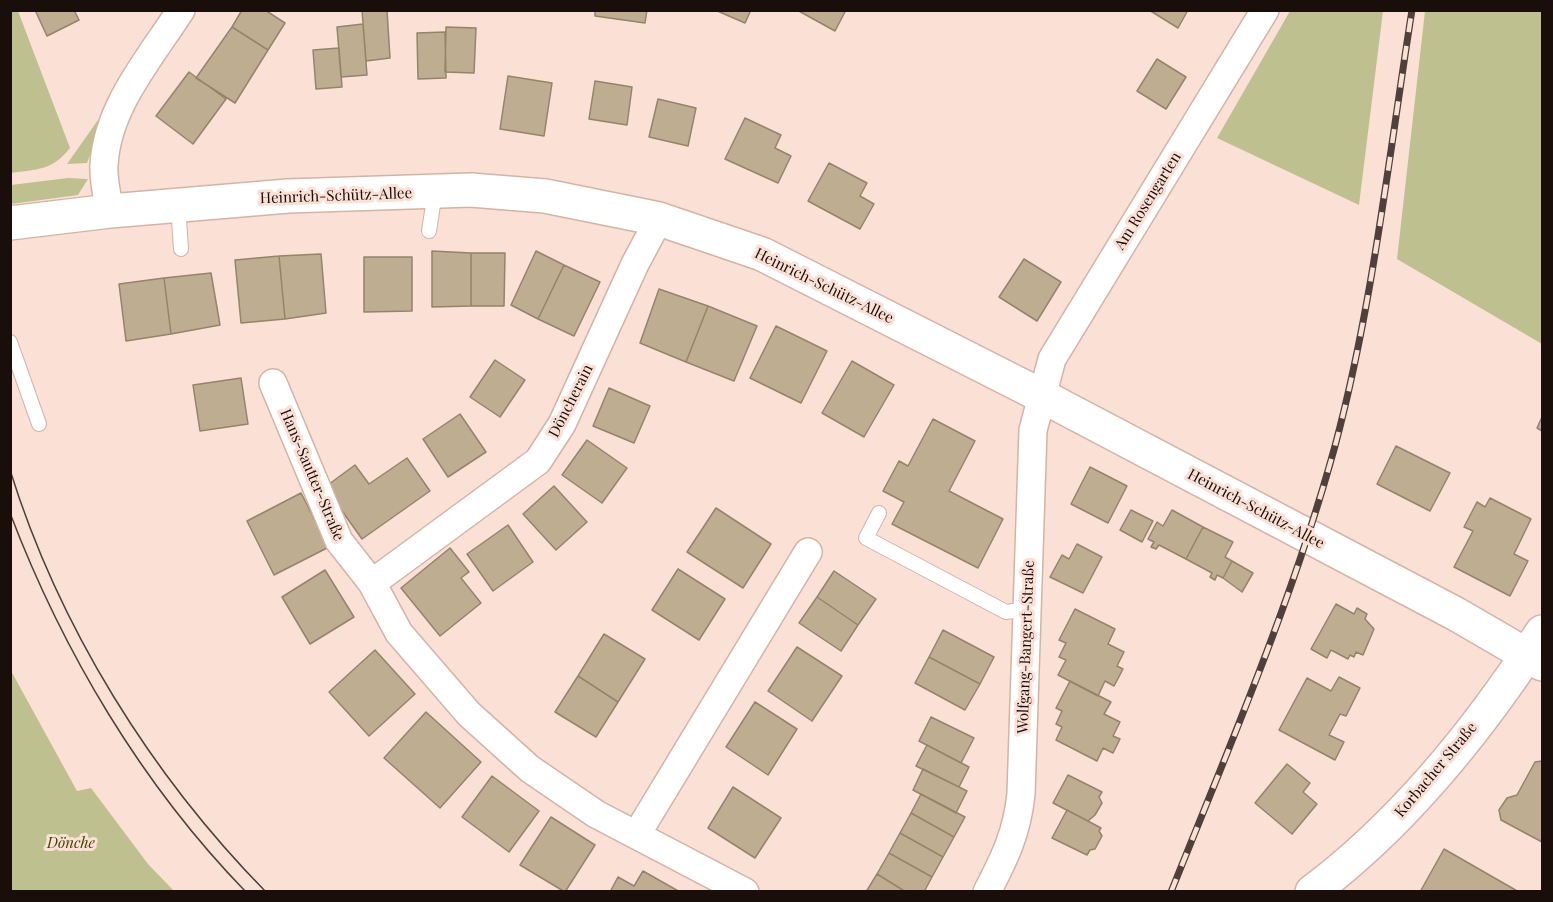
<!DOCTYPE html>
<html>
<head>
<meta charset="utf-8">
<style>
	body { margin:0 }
	#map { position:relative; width:1553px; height:902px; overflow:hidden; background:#fbe0d5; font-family:"Playfair Display",serif }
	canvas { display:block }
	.frame { position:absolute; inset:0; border:12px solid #190e0a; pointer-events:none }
</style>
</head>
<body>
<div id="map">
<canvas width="1553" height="902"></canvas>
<div class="frame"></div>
</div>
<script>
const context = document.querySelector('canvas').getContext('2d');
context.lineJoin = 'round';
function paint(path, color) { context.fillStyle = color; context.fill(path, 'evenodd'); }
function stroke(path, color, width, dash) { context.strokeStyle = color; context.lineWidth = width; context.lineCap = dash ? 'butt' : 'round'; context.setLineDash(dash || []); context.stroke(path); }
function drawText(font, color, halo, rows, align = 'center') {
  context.font = font + ' "Playfair Display",serif'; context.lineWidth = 6; context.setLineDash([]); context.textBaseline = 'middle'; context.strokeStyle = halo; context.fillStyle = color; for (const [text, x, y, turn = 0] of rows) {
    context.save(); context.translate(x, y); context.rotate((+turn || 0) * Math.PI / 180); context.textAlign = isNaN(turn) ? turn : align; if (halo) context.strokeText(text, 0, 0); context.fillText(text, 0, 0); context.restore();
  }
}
paint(new Path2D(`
	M 10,11 L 18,11 L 70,148 C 52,171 37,169 11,173 Z
	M 1290,11 L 1383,11 L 1359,205 L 1217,138 Z
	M 1425,11 L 1542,11 L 1542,344 L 1397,259 Z
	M 98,120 L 102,123 L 87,163 L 67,164 Z
	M 68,178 L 88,179 L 78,195 L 11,204 L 11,185 Z
	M 10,669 L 77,791 L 91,788 L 148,864 L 174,891 L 11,891 Z`), '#bfc090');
const building = new Path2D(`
	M 35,10 L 74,10 L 79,20 L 47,36 Z
	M 242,10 L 265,10 L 285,23 L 268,50 L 232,27 Z
	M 362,10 L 387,10 L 390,58 L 366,61 Z
	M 595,10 L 647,10 L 645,23 L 595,16 Z
	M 715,10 L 751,10 L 745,23 Z
	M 797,10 L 846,10 L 835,31 Z
	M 1149,10 L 1188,10 L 1178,28 Z
	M 363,24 L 367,75 L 341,77 L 337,27 Z
	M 232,27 L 268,50 L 235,103 L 196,78 Z
	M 446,27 L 476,28 L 474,73 L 445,72 Z
	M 445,32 L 446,78 L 418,79 L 417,33 Z
	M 339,48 L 342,87 L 316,89 L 313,50 Z
	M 1157,59 L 1186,77 L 1166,109 L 1137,91 Z
	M 189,72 L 226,99 L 193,144 L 156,116 Z
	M 508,76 L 552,83 L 544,136 L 500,129 Z
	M 595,81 L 632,87 L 627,125 L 589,119 Z
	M 658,99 L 696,108 L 688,146 L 649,137 Z
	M 745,118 L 781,135 L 775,148 L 791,156 L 778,183 L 725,159 Z
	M 829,163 L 867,183 L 860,196 L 874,204 L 860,229 L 808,201 Z
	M 432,251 L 471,253 L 471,306 L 432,307 Z
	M 536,251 L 564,265 L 538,319 L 511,305 Z
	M 471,253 L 505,253 L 504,306 L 471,306 Z
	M 321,254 L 326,313 L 285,319 L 279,256 Z
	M 279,256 L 285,319 L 241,323 L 235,260 Z
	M 364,257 L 412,257 L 412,311 L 364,312 Z
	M 1024,259 L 1061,282 L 1037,321 L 999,297 Z
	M 564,265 L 600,282 L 574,336 L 538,319 Z
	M 211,273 L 220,325 L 171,334 L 164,278 Z
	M 164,278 L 171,334 L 126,341 L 119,284 Z
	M 659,289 L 708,306 L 686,362 L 640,343 Z
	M 708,306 L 757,326 L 734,381 L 686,362 Z
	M 776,326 L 827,351 L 801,403 L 750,378 Z
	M 495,360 L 525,380 L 500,417 L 470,397 Z
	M 852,361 L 894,385 L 864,437 L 822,413 Z
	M 241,378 L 248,424 L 200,431 L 193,385 Z
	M 609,388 L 650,406 L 634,443 L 593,426 Z
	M 460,414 L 486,452 L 448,477 L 423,439 Z
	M 1542,417 L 1542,431 L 1537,428 Z
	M 933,419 L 975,441 L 949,491 L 1003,519 L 978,568 L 892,524 L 904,502 L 883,491 L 899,461 L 908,466 Z
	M 587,440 L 627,468 L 602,503 L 562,475 Z
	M 1396,446 L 1450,473 L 1430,511 L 1377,484 Z
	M 407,458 L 430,491 L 362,539 L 325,487 L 355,465 L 369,484 Z
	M 1090,467 L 1127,486 L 1108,523 L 1071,504 Z
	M 554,486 L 587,522 L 556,550 L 523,514 Z
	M 301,493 L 329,547 L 274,575 L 247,521 Z
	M 1490,498 L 1531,519 L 1514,554 L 1528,561 L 1510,596 L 1454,567 L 1473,531 L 1464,527 L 1477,502 L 1485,507 Z
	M 716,508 L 771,544 L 743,588 L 687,552 Z
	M 1131,510 L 1153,521 L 1142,542 L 1120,530 Z
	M 1172,510 L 1203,527 L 1186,559 L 1159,545 L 1156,549 L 1151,547 L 1154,542 L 1148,539 L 1157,522 L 1163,526 Z
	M 508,525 L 533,562 L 493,591 L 467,554 Z
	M 1203,527 L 1233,542 L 1225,557 L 1232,561 L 1223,578 L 1217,575 L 1215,580 L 1210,577 L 1212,573 L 1186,559 Z
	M 1077,544 L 1102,557 L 1083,593 L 1050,577 L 1062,555 L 1069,559 Z
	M 450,548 L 469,572 L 461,578 L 481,603 L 440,636 L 401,588 Z
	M 1232,561 L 1253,573 L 1242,592 L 1223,578 Z
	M 678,569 L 725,599 L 699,640 L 652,610 Z
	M 325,570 L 354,617 L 310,644 L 282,597 Z
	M 834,571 L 876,599 L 858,625 L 817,597 Z
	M 817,597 L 858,625 L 841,651 L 799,623 Z
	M 1336,604 L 1354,614 L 1357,608 L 1367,614 L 1365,619 L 1374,629 L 1363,655 L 1356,652 L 1354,657 L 1350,655 L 1348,659 L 1331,650 L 1327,658 L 1311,649 Z
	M 1075,609 L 1115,629 L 1108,644 L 1124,652 L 1117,666 L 1123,669 L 1114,686 L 1105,681 L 1098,696 L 1058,675 L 1066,660 L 1059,657 L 1066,643 L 1059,640 Z
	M 943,630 L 994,657 L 980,684 L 929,657 Z
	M 604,634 L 645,659 L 618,702 L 578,676 Z
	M 797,647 L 842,676 L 812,721 L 768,691 Z
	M 375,650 L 415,694 L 369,736 L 329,692 Z
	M 929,657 L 980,684 L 965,710 L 915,683 Z
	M 578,676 L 618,702 L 596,737 L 555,712 Z
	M 1339,677 L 1360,688 L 1346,716 L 1340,714 L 1329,735 L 1344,742 L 1335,760 L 1279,730 L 1307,678 L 1331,691 Z
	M 1070,681 L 1111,702 L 1104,714 L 1120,722 L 1113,736 L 1120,739 L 1113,753 L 1103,748 L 1097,761 L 1056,740 L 1062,727 L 1056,724 L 1062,711 L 1056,708 Z
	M 755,702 L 797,729 L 768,775 L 726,747 Z
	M 426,712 L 481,762 L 440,808 L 384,758 Z
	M 931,717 L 974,738 L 961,763 L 919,741 Z
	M 927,745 L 969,767 L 959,787 L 916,766 Z
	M 1542,761 L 1542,842 L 1501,820 L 1499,810 L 1507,798 L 1517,795 L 1535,762 Z
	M 1287,764 L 1310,783 L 1303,792 L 1317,804 L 1292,834 L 1255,803 Z
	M 923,769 L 967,791 L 956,813 L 913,790 Z
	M 1068,775 L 1102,792 L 1099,797 L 1102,803 L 1095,815 L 1088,821 L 1053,803 Z
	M 492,776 L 539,811 L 509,852 L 462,817 Z
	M 733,787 L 781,818 L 755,858 L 708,828 Z
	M 921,794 L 965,817 L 954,837 L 911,813 Z
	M 1067,810 L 1101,828 L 1099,831 L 1102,836 L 1095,849 L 1090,850 L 1087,855 L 1052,838 Z
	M 911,813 L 954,837 L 943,857 L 900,833 Z
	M 551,817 L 595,845 L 565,892 L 520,865 Z
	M 900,833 L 943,857 L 932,877 L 889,853 Z
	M 1444,849 L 1519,892 L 1420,892 Z
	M 889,853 L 932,877 L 924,892 L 906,892 L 877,874 Z
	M 643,871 L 680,892 L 610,892 L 618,877 L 634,886 Z
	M 877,874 L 906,892 L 866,892 Z`);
paint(building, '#bfad92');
stroke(building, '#95836a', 1.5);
const lane = new Path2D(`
	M 178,205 L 181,249
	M 429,231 L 435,192
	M 10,342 L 39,424
	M 879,513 L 866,538 L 1006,612 L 1027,609`);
const street = new Path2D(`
	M 110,211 C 107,196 103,180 104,165 C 107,107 150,58 181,10
	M 273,383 L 339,541 L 372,583 L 399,633 L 469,714 L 530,769 L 596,814 L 745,892
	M 372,583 L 538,461 L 562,424 L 635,264 L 659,219
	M 637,834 L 808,552
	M 987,892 C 1005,857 1017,833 1021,794 L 1033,430 L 1052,359 L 1265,10`);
const secondary = new Path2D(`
	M 10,223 L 110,211 L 288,196 L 471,190 L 545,196 L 659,219 L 762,254 L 1042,396 L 1456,614 L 1542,664
	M 1312,892 C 1404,823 1480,728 1542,632`);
stroke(lane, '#d3b3a5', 16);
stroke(street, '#d3b3a5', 30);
stroke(secondary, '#d3b3a5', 36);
stroke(lane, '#fff', 14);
stroke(street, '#fff', 27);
stroke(secondary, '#fff', 33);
stroke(new Path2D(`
	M 10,470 C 59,627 151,775 266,892
	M 10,513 C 63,652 142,785 246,892`), '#4f403b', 1.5);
const rail = new Path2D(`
	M 1171,892 C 1230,745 1293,599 1335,446 C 1373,304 1389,155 1412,10`);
stroke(rail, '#4f403b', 7);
stroke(rail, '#fbe0d5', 4.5, [14]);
drawText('15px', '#190e0a', '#fbe0d5', [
	["Heinrich-Schütz-Allee",336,196,-2],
	["Am Rosengarten",1148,201,-58],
	["Heinrich-Schütz-Allee",824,286,26],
	["Döncherain",571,401,-63],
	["Hans-Sautter-Straße",312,475,67],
	["Heinrich-Schütz-Allee",1256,509,28],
	["Wolfgang-Bangert-Straße",1026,647,-88],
	["Korbacher Straße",1436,770,-50]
]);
drawText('italic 15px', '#424100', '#fbe0d5', [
	["Dönche",71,843]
]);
</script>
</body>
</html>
